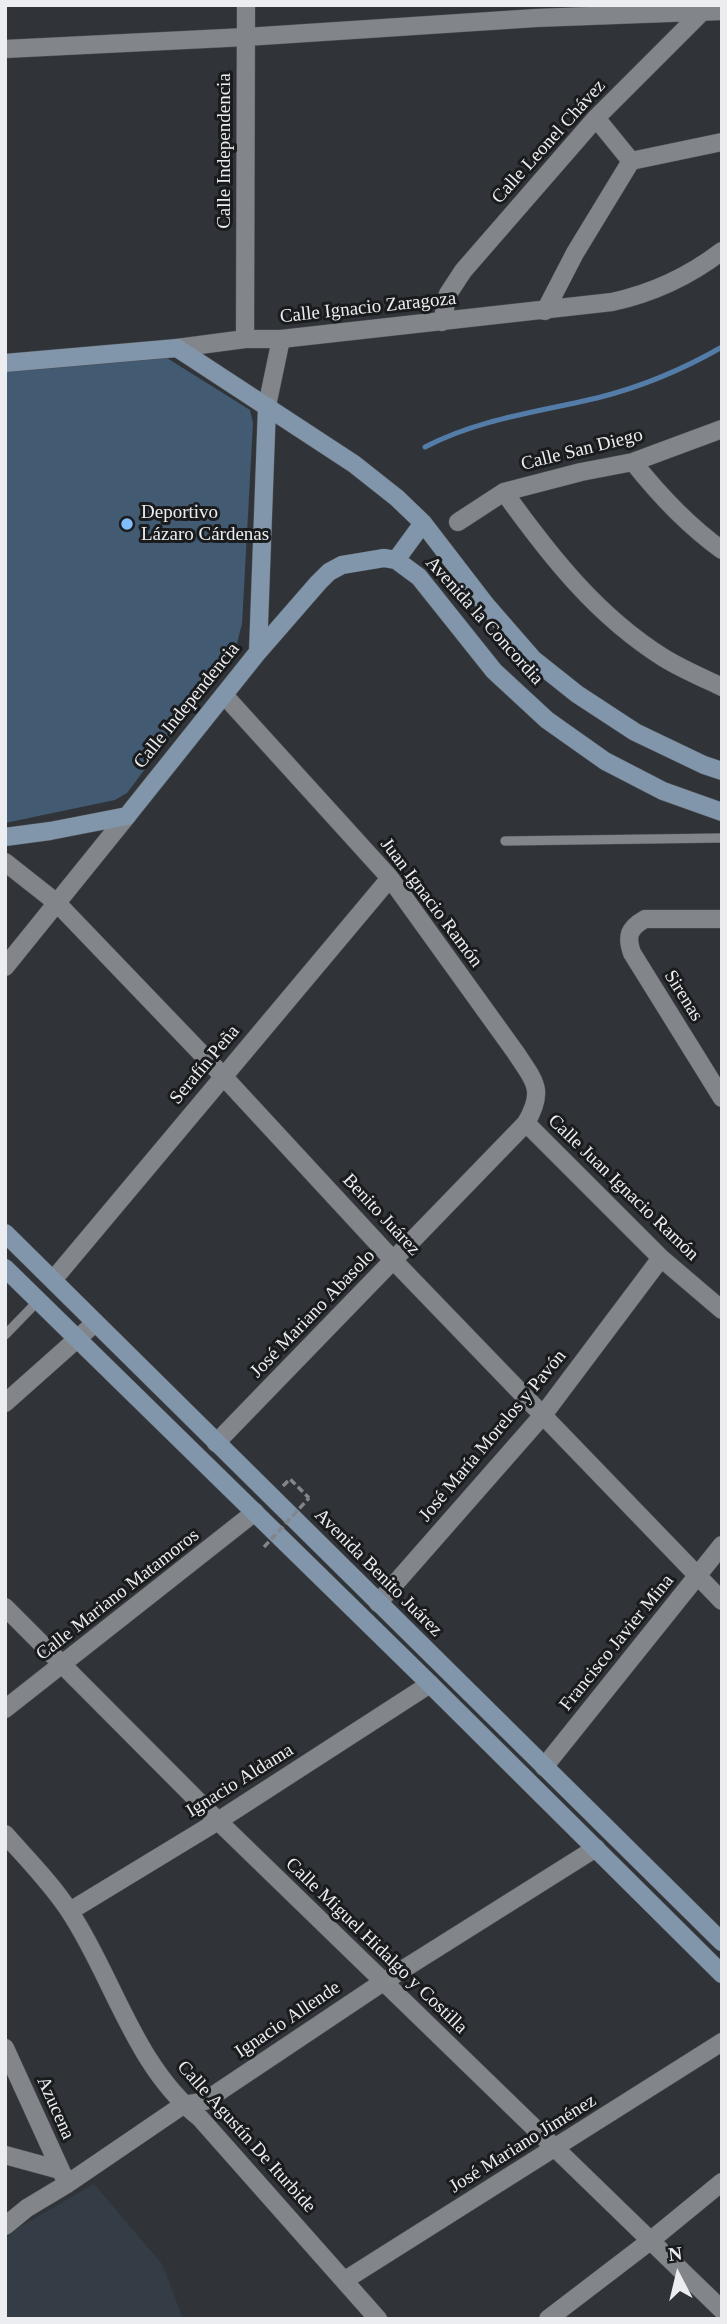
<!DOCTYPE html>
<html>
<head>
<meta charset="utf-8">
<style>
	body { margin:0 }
	#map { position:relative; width:727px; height:2324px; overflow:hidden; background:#303438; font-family:Georgia,serif }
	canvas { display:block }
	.frame { position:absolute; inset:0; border:7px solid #ebedf0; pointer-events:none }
	.north { position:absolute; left:643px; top:2240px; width:70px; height:70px; -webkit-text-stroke:5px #191b1d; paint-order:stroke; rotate:353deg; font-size:19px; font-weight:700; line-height:28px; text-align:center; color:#ebedf0 }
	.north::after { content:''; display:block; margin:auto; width:24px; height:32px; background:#ebedf0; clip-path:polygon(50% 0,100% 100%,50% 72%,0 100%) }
</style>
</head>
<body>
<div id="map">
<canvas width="727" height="2324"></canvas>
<div class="frame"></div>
<div class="north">N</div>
</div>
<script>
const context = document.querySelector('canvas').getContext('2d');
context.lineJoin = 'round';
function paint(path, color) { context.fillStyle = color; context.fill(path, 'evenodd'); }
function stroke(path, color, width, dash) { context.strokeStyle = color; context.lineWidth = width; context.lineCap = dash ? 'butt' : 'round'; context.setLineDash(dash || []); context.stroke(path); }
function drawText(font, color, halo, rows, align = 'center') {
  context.font = font + ' Georgia,serif'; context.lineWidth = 6; context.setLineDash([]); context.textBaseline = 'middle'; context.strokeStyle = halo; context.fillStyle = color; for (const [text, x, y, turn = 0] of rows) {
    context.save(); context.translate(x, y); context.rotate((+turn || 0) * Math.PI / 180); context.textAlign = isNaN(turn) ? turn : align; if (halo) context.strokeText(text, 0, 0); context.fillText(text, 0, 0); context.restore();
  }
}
paint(new Path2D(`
	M 94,2184 L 162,2264 L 183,2319 L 5,2319 L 5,2242 L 9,2235 L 16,2229 Z`), '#343d46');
paint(new Path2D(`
	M 167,358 L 250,410 L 253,423 L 242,624 L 236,647 L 127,793 L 115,800 L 5,823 L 5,372 Z`), '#425a72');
stroke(new Path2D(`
	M 425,447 C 479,419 538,412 597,398 C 641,387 682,370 722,347`), '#537da8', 5);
const lane = new Path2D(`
	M 505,841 L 722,838
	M 5,1335 L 38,1301`);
const street = new Path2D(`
	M 5,49 L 246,37 L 536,18 L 722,11
	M 631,161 L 722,142
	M 545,311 L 575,253 L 631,161 L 596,118
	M 442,322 L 448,294 L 463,271 L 596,118 L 706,8
	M 245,339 L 246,5
	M 177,348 L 245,339 L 281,339 L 612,302 C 654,293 688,277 722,251
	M 267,406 L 281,339
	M 633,462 C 660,496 687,525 722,550
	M 504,492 C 550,556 597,616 664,658 C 682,669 703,678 722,687
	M 458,522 L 504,492 L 581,472 L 633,462 L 722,429
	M 5,862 L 57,903 L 223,1076 L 394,1261 L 722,1601
	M 722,919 L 645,919 C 629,928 626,936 632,953 L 722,1098
	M 5,967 L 127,816
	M 526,1123 L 661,1258 L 722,1310
	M 53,1280 L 390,878
	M 5,1403 L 95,1323
	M 216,1443 L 526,1123 C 545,1090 535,1082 516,1053 L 390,878 L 224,695
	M 378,1603 L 543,1415 L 661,1258
	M 5,1607 L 218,1821 L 722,2310
	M 5,1709 L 255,1512
	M 544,1767 L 722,1545
	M 5,1834 C 27,1859 52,1884 70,1912 C 114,1979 135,2067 200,2118 L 378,2319
	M 70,1911 L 218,1821 L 430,1684
	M 5,2048 L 67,2184
	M 5,2155 L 60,2170
	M 5,2226 L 27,2208 L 67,2184 L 183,2105 L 205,2101 L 383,1982 L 596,1848
	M 345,2280 L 722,2042
	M 548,2319 L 650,2241 L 722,2182`);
const secondary = new Path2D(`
	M 5,363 L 177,348 L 354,464 L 397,498 L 423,523 L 486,605 L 533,659 L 577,694 L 635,732 L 704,765 L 722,771
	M 396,560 L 423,523
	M 258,652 L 267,406
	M 5,837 L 50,831 L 127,816 L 258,652 L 318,583 L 329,572 L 342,565 L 384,558 L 396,560 L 419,577 L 494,671 L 547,720 L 605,761 L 663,791 L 722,812
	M 5,1233 L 722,1942
	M 5,1268 L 430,1684 L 722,1974`);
stroke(lane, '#4f5255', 10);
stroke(street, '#4f5255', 19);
stroke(secondary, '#4f5255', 19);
stroke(new Path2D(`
	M 283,1486 L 290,1479 L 309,1498`), '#828589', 3.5, [7, 3.5]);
stroke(lane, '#82868b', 9);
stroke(street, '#82868b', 18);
stroke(secondary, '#8296ab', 18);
stroke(new Path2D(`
	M 264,1547 L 309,1498`), '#828589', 3.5, [7, 3.5]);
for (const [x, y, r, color] of [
	[127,524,7,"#80bdfa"]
]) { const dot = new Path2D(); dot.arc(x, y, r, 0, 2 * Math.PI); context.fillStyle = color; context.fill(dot); stroke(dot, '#191b1d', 2.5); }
drawText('19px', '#ebedf0', '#191b1d', [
	["Calle Leonel Chávez",549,142,-48],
	["Calle Independencia",225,151,-90],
	["Calle Ignacio Zaragoza",368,308,-6],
	["Calle San Diego",582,450,-14],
	["Avenida la Concordia",484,621,48],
	["Calle Independencia",187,706,-51],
	["Juan Ignacio Ramón",431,903,53],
	["Sirenas",683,996,58],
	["Serafín Peña",205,1065,-50],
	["Calle Juan Ignacio Ramón",623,1188,44],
	["Benito Juárez",381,1215,47],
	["José Mariano Abasolo",313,1314,-46],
	["José María Morelos y Pavón",493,1436,-50],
	["Avenida Benito Juárez",378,1573,45],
	["Calle Mariano Matamoros",118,1595,-38],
	["Francisco Javier Mina",617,1643,-51],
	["Ignacio Aldama",240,1781,-32],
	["Calle Miguel Hidalgo y Costilla",376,1946,44],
	["Ignacio Allende",288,2020,-34],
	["Azucena",55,2108,66],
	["Calle Agustín De Iturbide",246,2137,48],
	["José Mariano Jiménez",523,2144,-32]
]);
drawText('19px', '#ebedf0', '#191b1d', [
	["Deportivo",141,513],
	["Lázaro Cárdenas",141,535]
], 'left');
</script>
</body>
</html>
